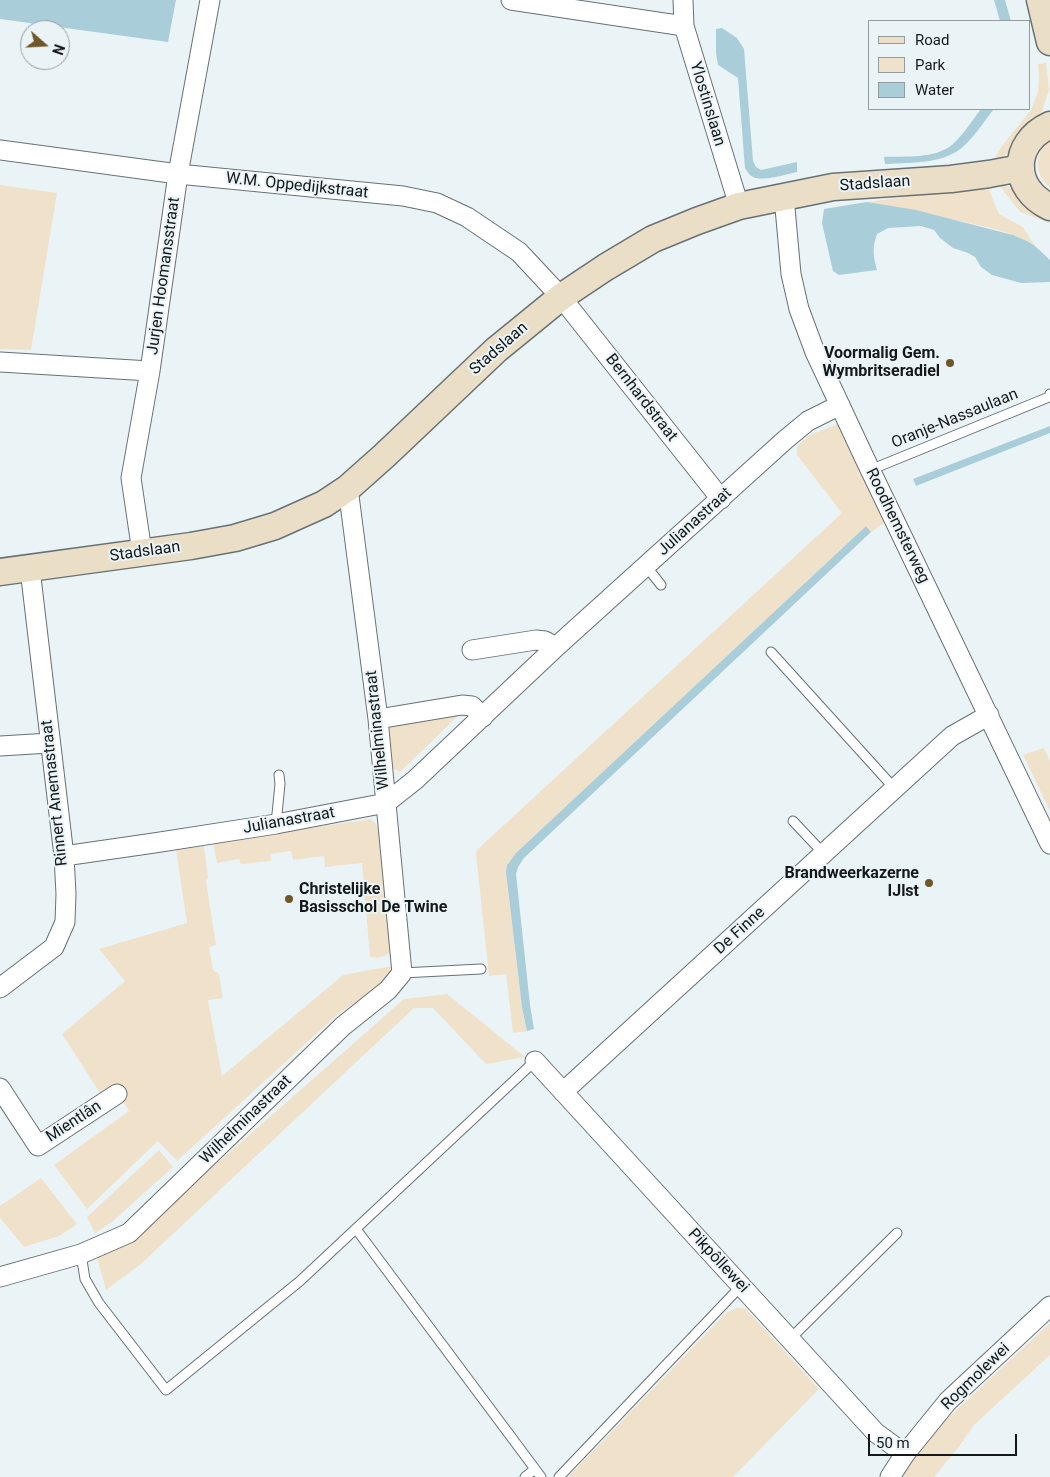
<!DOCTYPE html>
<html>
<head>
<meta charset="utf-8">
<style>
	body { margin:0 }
	#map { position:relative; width:1050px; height:1477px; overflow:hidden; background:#eaf4f7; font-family:Roboto,sans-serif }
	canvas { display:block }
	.legend { position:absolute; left:868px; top:20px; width:162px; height:90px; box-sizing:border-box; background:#eaf4f7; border:1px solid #959c9e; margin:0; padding:6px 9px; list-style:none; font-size:15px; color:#151819 }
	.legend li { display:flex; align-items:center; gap:10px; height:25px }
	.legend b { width:25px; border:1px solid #959c9e }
	.north { position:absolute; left:20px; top:20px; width:50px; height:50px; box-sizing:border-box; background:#eaf4f7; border:1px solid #959c9e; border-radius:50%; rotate:109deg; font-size:14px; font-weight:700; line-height:20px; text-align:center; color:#151819 }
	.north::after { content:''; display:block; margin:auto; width:18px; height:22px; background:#705728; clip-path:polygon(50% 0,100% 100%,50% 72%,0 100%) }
	.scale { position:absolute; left:868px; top:1434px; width:149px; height:22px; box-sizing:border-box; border:2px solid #151819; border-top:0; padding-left:6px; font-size:15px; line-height:18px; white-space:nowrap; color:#151819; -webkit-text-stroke:4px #eaf4f7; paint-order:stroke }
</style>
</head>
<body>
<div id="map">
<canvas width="1050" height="1477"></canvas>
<ul class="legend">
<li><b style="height:6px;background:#eadec7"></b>Road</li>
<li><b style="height:14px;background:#f0e2ca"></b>Park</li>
<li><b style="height:14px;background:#a9cdd9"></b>Water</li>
</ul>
<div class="north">N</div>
<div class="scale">50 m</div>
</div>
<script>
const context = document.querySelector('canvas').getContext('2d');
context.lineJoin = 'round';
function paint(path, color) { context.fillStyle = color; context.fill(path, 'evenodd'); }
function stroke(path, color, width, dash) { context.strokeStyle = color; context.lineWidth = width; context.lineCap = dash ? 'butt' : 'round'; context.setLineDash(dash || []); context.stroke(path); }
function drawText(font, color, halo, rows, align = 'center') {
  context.font = font + ' Roboto,sans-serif'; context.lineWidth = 4; context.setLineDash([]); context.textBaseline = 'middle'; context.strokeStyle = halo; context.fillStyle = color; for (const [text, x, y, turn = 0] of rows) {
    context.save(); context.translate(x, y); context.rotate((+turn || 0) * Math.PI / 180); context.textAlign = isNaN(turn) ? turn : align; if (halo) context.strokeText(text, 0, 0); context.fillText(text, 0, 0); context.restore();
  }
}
paint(new Path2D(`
	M 1046,63 L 1049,90 L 1042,111 L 1014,149 L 1003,157 L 992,162 L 1002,146 L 1031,110 L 1038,92 L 1039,77 L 1038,64 Z
	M 1050,141 L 1050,188 C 1034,174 1033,154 1050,141 Z
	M 0,185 L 57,193 L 31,350 L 0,349 Z
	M 987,185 L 999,214 L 1023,227 L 1035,246 C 1016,233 991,228 969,223 C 935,215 902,208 867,202 Z
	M 999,185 L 1014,188 L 1050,216 L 1050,223 L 1020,212 Z
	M 838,424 L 887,521 L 871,532 L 866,526 L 516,853 L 507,865 L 506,872 L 522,1007 L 527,1031 L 513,1033 L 506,974 L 489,976 L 476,854 L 478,849 L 842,513 L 797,455 L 797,446 L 810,435 Z
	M 460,714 L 400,772 L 392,768 L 386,719 Z
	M 1044,748 L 1050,761 L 1050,811 L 1023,755 Z
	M 371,819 L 376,824 L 380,832 L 392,949 C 385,958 381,958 370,957 L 362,863 L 325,867 L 324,856 L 293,860 L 291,851 L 270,854 L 271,861 L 241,864 L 239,859 L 217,863 L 213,843 Z
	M 204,846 L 208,878 L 206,881 L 216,945 L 209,947 L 213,970 L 219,974 L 223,998 L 208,1000 L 222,1076 L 343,975 L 392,966 L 392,978 L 338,1014 L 177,1161 L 158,1141 L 87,1209 L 54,1165 L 129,1111 L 112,1085 L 100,1093 L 62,1034 L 125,981 L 99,949 L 187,923 L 176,850 Z
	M 447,994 L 525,1057 L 486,1064 L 433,1008 L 414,1008 L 142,1263 L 106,1290 L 96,1254 L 133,1237 L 404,999 Z
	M 159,1150 L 173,1167 L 112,1222 L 95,1233 L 87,1217 Z
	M 41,1178 L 77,1224 L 59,1236 L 24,1247 L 0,1218 L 0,1206 Z
	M 736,1308 L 745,1308 L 819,1389 L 733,1477 L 568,1477 L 726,1313 Z
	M 1050,1323 L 1050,1355 L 974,1425 L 958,1448 L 934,1477 L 903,1477 L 921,1443 Z`), '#f0e2ca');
paint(new Path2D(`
	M 0,0 L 176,0 L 168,42 L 0,19 Z
	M 994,0 L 1005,0 L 1011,21 L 1000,21 Z
	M 722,28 L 737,38 L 744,49 L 753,161 L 756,167 L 761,170 L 797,162 L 797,172 C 787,174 762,182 753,177 C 749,175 747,171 745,168 L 738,78 L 718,65 L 716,53 L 716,29 Z
	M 981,109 L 994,109 C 985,120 977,133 967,143 C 946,165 914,162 885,164 L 884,157 C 906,156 934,159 952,145 C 963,135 972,121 981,109 Z
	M 867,202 L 916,210 L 1013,235 L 1027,241 L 1035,246 L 1050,260 L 1050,282 L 1021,283 L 992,275 L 981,267 L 975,257 L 968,253 L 953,248 L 940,238 L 934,230 L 921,226 L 888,228 L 877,234 C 872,248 873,255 877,270 L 839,275 L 833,271 L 822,223 L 824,209 Z
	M 1050,426 L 1050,433 L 916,486 L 913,479 Z
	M 866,526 L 871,532 L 524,858 L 518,867 L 516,874 L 530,1005 L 534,1029 L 527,1031 L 522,1007 L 506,872 L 507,865 L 516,853 Z`), '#a9cdd9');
const lane = new Path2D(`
	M 870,470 L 1049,397 L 1050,394
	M 646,566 L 661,585
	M 771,652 L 895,789
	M 793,821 L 824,854
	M 276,824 L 280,784 L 279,775
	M 402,973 L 481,969
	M 356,1229 L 541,1477
	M 81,1254 L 85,1279 L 99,1303 L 166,1390 L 300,1281 L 535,1061
	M 790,1339 L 897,1233
	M 525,1477 L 535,1469
	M 559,1477 L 741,1286`);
const street = new Path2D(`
	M 511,0 L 684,26
	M 683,0 L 684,26 L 739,206
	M 0,150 L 178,174 L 403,196 L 437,203 L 467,217 L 519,252 L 561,297 L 721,499
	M 784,197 L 791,274 L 799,309 L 815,352 L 865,459 L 1050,844
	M 0,362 L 150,371
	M 142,552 L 131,478 L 150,371 L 178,174 L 210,0
	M 472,650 L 536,640 L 545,641 L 556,647
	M 378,719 L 462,705 L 472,706 L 483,717
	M 0,746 L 50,743
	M 64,856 L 154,843 L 276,824 L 386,803 L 415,780 L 556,647 L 785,440 L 808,421 L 840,405
	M 0,988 L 54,947 L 65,922 L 66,894 L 64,856 L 30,569
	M 535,1061 L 876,1433 L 905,1454
	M 0,1088 L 38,1146 L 117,1094
	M 563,1092 L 952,736 L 989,715
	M 0,1277 L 81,1254 L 129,1233 L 343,1026 L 388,990 L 402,973 L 378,719 L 348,488
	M 890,1477 L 905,1454 L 948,1401 L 1050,1306`);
const secondary = new Path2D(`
	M 1040,0 L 1050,42
	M 1050,125 C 1011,143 1011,189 1050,207
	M 0,572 L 191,546 L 235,538 L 275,526 L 324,504 L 348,488 L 384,456 L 496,350 L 561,297 L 606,267 L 653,239 L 697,221 L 739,206 L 833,187 L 951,179 L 989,174 L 1021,168`);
stroke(lane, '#687173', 11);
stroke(street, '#687173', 21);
stroke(secondary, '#687173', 29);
stroke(lane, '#fff', 9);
stroke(street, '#fff', 19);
stroke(secondary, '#eadec7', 26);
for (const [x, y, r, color] of [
	[950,363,5,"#705728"],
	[929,883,5,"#705728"],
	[289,899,5,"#705728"]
]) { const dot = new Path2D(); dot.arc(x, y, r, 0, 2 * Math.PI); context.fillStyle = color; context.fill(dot); stroke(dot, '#eaf4f7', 2); }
drawText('16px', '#151819', '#eaf4f7', [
	["Ylostinslaan",707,104,73],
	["Stadslaan",875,184,-4],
	["W.M. Oppedijkstraat",297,186,6],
	["Jurjen Hoomansstraat",164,276,-82],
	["Stadslaan",499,349,-41],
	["Bernhardstraat",641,398,52],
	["Oranje-Nassaulaan",955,419,-22],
	["Julianastraat",695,522,-42],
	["Roodhemsterweg",897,526,64],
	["Stadslaan",145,552,-8],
	["Wilhelminastraat",378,730,-96],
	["Rinnert Anemastraat",55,793,-96],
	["Julianastraat",289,821,-10],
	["De Finne",740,931,-42],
	["Wilhelminastraat",246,1120,-44],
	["Mientlân",74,1122,-33],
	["Pikpôllewei",718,1261,47],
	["Rogmolewei",976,1377,-44]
]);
drawText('bold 16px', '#151819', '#eaf4f7', [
	["Voormalig Gem.",940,354],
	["Wymbritseradiel",940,372],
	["Brandweerkazerne",919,874],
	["IJlst",919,892],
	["Christelijke",299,890,"left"],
	["Basisschol De Twine",299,908,"left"]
], 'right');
</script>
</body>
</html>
